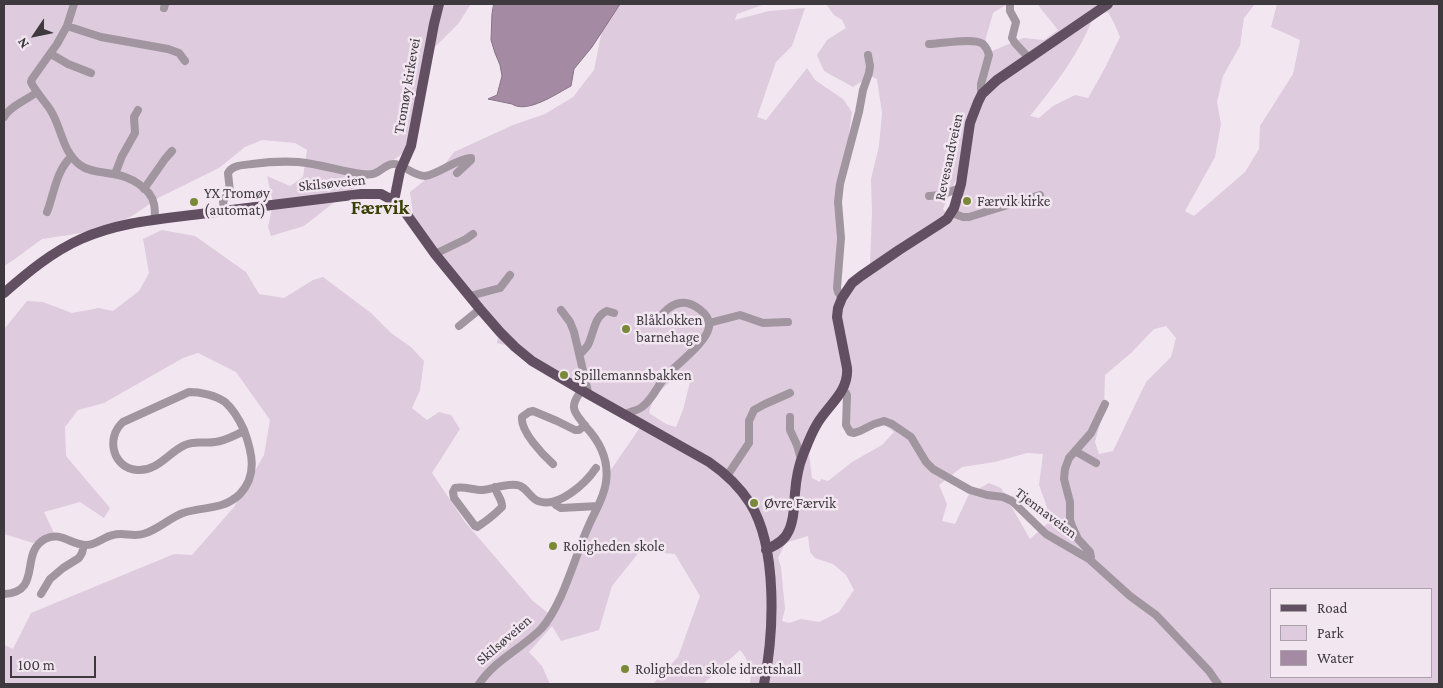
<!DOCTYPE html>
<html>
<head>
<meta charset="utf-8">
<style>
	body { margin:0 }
	#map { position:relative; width:1443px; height:688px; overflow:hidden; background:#f2e7f1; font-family:"Crimson Pro",serif }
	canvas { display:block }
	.frame { position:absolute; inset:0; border:5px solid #3d393d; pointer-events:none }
	.legend { position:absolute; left:1270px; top:588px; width:162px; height:90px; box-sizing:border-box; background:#f2e7f1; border:1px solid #aaa1a9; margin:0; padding:6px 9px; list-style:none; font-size:15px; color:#3d393d }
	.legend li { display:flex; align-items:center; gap:10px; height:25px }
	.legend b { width:25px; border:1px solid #aaa1a9 }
	.north { position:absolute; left:10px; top:10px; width:50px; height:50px; -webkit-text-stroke:4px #f2e7f1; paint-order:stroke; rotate:236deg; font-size:14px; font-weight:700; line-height:20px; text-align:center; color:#3d393d }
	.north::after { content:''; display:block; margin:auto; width:18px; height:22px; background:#3d393d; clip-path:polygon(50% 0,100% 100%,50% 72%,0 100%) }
	.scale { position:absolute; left:10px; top:656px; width:86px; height:22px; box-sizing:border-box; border:2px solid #3d393d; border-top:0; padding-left:6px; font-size:15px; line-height:18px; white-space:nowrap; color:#3d393d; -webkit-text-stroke:4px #f2e7f1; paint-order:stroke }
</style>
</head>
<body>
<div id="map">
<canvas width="1443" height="688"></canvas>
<div class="frame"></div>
<ul class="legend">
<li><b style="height:6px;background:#634f62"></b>Road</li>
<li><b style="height:14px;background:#decbdd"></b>Park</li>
<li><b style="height:14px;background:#a58aa3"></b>Water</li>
</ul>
<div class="north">N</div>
<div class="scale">100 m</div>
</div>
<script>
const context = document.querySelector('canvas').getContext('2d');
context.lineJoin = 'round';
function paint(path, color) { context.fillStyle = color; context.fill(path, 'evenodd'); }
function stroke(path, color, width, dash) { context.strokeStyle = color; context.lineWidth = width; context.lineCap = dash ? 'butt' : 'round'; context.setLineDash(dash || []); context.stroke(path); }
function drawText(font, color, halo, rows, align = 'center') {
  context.font = font + ' "Crimson Pro",serif'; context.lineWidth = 5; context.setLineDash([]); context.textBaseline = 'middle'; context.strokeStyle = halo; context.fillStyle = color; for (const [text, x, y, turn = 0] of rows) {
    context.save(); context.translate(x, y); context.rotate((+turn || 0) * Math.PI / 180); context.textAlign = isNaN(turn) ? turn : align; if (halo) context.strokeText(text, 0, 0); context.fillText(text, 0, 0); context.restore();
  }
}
paint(new Path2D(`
	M 4,4 L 471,4 L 458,24 L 435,47 L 413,146 L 332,204 L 304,226 L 271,236 L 268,227 L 273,203 L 267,176 L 290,186 L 303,177 L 307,150 L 295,143 L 262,140 L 245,147 L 219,168 L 160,197 L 132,216 L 102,230 L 42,239 L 15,259 L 4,266 Z
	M 620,4 L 765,4 L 737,14 L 735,20 L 769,11 L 805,8 L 792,46 L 776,62 L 757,117 L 766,120 L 807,68 L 815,80 L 843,99 L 852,112 L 838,212 L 835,279 L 838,295 L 870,266 L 872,213 L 871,179 L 879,146 L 882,113 L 877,79 L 870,76 L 853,87 L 824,71 L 817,55 L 827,40 L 846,28 L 842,20 L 834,15 L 826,4 L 1007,4 L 993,13 L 984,45 L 992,51 L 1023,38 L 1044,40 L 1058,30 L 1038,5 L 1026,4 L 1255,4 L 1244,18 L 1240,46 L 1223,76 L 1217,102 L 1221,124 L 1215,157 L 1185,211 L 1194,216 L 1245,172 L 1259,149 L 1260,126 L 1293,74 L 1300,40 L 1271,27 L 1277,4 L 1439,4 L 1439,684 L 750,684 C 752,671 749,660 740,650 L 703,684 L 653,684 L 678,657 L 700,596 L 675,554 L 640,551 L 612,586 L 599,630 L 561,641 L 552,626 L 529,652 L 542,666 L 550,684 L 4,684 L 4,645 L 13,649 L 31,613 L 174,554 L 192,555 L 234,507 L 264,455 L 270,420 L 236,372 L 198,353 L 183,358 L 104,403 L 78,410 L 65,427 L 66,456 L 110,508 L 104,518 L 80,502 L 44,512 L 54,533 L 33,543 L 4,534 L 4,330 L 5,328 L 27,301 L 43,302 L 72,313 L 99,308 L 113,311 L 139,291 L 149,273 L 143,239 L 162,230 L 195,236 L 246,272 L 259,294 L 284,298 L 313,280 L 323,277 L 371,313 L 391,333 L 411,347 L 424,361 L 420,390 L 412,408 L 427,420 L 439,412 L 451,415 L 460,429 L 432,473 L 465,522 L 533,601 L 552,616 L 578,548 L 599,504 L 608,474 L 641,426 L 528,361 L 514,347 L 497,343 L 498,337 L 492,323 L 429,243 L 413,214 L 410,192 L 445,164 L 454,152 L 513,125 L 545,114 L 573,97 L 594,70 L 602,30 ZM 1108,12 L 1114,23 L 1120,37 L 1105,68 L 1088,98 L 1075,95 L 1053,106 L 1039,118 L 1030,116 C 1055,85 1080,53 1094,15 ZM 967,155 L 969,155 L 961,170 L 961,181 L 965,181 L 958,203 L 940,226 L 897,252 L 913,238 L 941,220 L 946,213 L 943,209 ZM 1166,326 L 1176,338 L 1171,357 L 1146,382 L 1113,451 L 1099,454 L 1095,442 L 1104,409 L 1105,375 L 1131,353 L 1154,329 ZM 677,376 L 691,378 L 683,410 L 676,427 L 666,424 L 649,413 L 654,396 ZM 841,395 L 843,395 L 846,427 L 852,435 L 885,425 L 894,432 L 882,445 L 852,462 L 828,481 L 821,479 L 820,482 L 812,478 L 809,454 L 820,422 ZM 1027,453 L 1043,454 L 1039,485 L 1047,507 L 1048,523 L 1030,539 L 1001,488 L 989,483 L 969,494 L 955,524 L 942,521 L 947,504 L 939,485 L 962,467 L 995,462 ZM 808,536 L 810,552 L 815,558 L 833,564 L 846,575 L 854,590 L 839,612 L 819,622 L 801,619 L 789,623 L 782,621 L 785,609 L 781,567 L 778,558 L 784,546 L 788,542 ZM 1272,589 L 1432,589 L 1432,677 L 1272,677 Z`), '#decbdd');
const water = new Path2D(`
	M 494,4 L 620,4 L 592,47 L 574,69 L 571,86 C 556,94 527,114 512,104 L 488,99 L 497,95 L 502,76 L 500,65 L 495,53 L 491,40 L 492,14 Z`);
paint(water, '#a58aa3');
stroke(water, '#867284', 1);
stroke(new Path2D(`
	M 74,4 L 67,26 L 57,44 L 32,79 L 31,82 C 36,93 45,101 51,111 C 62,129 62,151 80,165 C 89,172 102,172 113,174 C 129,176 151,188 154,204 C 155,209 155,215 155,220
	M 1010,4 L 1010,11 L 1016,22 L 1012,38 L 1015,43 L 1029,58
	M 164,8 L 165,4
	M 67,26 L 101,37 L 168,49 L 179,53 L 185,61
	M 929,44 C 940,44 974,37 983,44 C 986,47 988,51 989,55 L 981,84 L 981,90 L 984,93
	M 51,54 L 68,64 L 91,73
	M 4,117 C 10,106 27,100 37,92
	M 115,174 L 122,156 L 135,133 L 134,117 L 138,110
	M 144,189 L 165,159 L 172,151
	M 929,196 L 941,195 L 960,188
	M 224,211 L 223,201 L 230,192 L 228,173 C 232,165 244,165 252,164 C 267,162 282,161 298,162 C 320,164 340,171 362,174 C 381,177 381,165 393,164 C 402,163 413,176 425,176 C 440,174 455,159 471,158 L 471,160 L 457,173
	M 47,212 C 54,194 56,171 71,157
	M 952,213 L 963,217 L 969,217 L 1040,195
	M 435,254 L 466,239 L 473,234
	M 470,296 L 500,288 L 510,275
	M 842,298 L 838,292 L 837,288 L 841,238 L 838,202 L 840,184 L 859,112 L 863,90 L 869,73 L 870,66 L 868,55
	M 561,310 L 570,322 L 574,332 L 588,392 L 588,394
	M 709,323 L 740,315 L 763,323 L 788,322
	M 459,326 L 480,309
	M 580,354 C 583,351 586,348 588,345 C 594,333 594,316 607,311 L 614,313
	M 842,390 L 846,393 L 847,395 L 846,425 L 850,432 L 854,433 L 860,431 L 874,424 L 884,421 L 892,424 L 911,437 L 926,462 L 933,469 L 970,490 L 987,495 L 1003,497 L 1012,501 L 1046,534 L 1089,559 L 1130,596 L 1156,615 L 1209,671 L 1218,684
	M 624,415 C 630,411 637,411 642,407 C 653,399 657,386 666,376 C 676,365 707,342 709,327 C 711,314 692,301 680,303 C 669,305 663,314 656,321
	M 790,417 L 790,430 L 797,445 L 800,456 L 802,457
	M 1075,451 L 1096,463
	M 553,464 C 543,455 520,431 522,417 L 529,412 L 533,411 L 557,421 L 575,430 L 579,430 L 585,425
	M 727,476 L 749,443 L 749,421 L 754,410 L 765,404 L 790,393
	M 495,487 C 496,494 503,500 502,507 C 496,513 485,522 477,527 L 475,526 L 454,498 L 453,492 L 455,488 C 464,486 473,490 482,490 C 494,489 505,483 517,485 C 526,486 530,498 538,501 C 558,509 586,483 596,468
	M 554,502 L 556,505 L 561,508 L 598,506
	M 1089,559 L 1091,557 L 1090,552 L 1078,539 L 1072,526 L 1070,520 L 1070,502 L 1064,479 L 1065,469 L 1069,458 L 1091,433 L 1105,404
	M 4,594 C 43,592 19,553 45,539 C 60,531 70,544 85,545 C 95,546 103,537 113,535 C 123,532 133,537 143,534 C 158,530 169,518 183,513 C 204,506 222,511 240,494 C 258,475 252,452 244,430 C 239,419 234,410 225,402 C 215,395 200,392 189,392 L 123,422 C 105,438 113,469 138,470 C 158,471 169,452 185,445 C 195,440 205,444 215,442 C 225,441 235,435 244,431
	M 41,594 L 50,579 L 63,568 L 79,558 L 82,553 L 84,545
	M 479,684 C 495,660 521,649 541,629 C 563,605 575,555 589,525 C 595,511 604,498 606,482 C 609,461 600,442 586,427 C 582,421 575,415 574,408 C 573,401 578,396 581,391`), '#a195a0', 8);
stroke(new Path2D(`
	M 394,201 L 400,171 L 411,146 L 434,24 L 439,4
	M 4,293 C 28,272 52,252 81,239 C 121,221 164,219 207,213 C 259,207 310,200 361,194 L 381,194 L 394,201 L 400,205 L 435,254 L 480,309 L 500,332 L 515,347 L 532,361 L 588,394 L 709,462 C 725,473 739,486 750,503 C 778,548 774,633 764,684
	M 766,550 C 773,546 783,542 787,534 C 794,523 794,506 795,493 C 796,480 798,467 803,455 C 807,445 811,434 817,424 C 828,405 849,392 847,368 L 837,317 L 838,308 L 842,298 L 852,283 L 861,276 L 899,250 L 938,225 L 947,219 L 954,208 L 961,184 L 970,123 L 978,102 L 982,94 L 997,80 L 1108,4`), '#634f62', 10);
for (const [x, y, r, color] of [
	[967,201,5,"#7a8937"],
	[194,202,5,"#7a8937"],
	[626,329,5,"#7a8937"],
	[564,375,5,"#7a8937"],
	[754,503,5,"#7a8937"],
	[553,546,5,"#7a8937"],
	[625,669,5,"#7a8937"]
]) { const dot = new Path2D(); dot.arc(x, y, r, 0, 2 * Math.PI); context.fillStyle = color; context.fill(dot); stroke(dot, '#f2e7f1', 2); }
drawText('15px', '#3d393d', '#f2e7f1', [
	["Tromøy kirkevei",407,86,-80],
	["Revesandveien",949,157,-78],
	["Skilsøveien",332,183,-6],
	["Tjennaveien",1046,513,37],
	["Skilsøveien",504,640,-41]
]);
drawText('15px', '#3d393d', '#f2e7f1', [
	["YX Tromøy",204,193],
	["(automat)",204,210],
	["Færvik kirke",977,201],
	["Blåklokken",636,320],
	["barnehage",636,337],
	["Spillemannsbakken",574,375],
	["Øvre Færvik",764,503],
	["Roligheden skole",563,546],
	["Roligheden skole idrettshall",635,669]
], 'left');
drawText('bold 20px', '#384103', '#f2e7f1', [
	["Færvik",380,208]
]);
</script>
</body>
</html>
